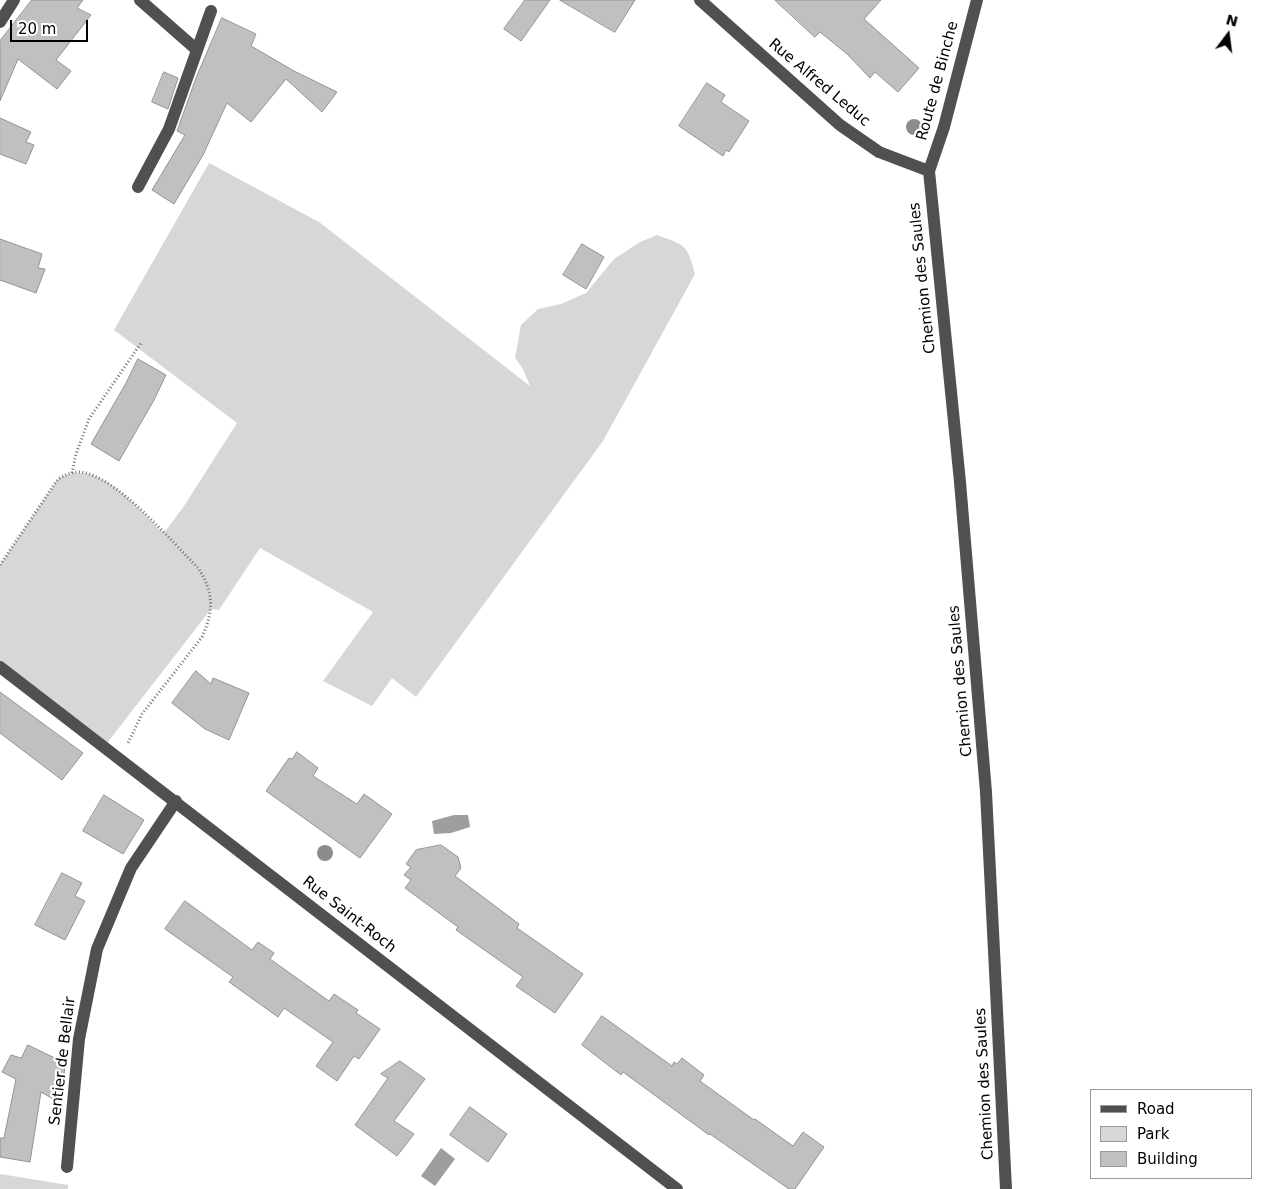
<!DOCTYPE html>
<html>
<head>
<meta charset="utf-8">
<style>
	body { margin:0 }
	#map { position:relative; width:1263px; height:1189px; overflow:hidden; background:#fff; font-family:"DejaVu Sans",sans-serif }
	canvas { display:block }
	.legend { position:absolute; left:1090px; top:1089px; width:162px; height:90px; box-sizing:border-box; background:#fff; border:1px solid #999; margin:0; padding:6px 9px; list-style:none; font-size:15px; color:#000 }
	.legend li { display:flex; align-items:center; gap:10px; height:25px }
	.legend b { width:25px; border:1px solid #999 }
	.north { position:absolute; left:1203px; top:10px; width:50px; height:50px; -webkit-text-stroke:4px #fff; paint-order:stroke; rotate:15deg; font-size:14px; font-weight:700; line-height:20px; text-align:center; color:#000 }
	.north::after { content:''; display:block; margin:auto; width:18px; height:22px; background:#000; clip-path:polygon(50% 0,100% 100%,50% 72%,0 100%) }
	.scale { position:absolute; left:10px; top:20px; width:78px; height:22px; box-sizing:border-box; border:2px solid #000; border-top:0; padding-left:6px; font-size:15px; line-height:18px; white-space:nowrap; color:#000; -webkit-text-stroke:4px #fff; paint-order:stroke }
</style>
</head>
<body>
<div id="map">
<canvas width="1263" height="1189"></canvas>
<ul class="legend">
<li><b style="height:6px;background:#505050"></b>Road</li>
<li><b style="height:14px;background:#d7d7d7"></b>Park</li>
<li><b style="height:14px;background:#c0c0c0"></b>Building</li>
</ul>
<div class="north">N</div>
<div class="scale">20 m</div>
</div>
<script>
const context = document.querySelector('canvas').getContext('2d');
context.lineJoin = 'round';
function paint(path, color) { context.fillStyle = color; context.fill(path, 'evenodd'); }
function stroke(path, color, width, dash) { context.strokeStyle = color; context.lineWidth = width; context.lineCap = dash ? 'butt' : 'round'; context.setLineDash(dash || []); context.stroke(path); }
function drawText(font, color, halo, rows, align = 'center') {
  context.font = font + ' "DejaVu Sans",sans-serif'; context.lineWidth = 4.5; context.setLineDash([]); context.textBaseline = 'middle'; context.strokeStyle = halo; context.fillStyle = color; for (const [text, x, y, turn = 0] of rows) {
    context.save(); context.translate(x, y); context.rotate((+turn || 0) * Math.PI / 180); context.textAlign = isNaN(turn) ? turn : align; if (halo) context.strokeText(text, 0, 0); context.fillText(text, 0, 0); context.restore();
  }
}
paint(new Path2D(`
	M 209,163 L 319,222 L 530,386 L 523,369 L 515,358 L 521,325 L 538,309 L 561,304 L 586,293 L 614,259 L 640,242 L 657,235 C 686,246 687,244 695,274 L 603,441 L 416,697 L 392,678 L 372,706 L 323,681 L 373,612 L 260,548 L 219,610 L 211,609 L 104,747 L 0,667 L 0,565 L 58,479 C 99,455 137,510 164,533 L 184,506 L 237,423 L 114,330 Z
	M 0,1174 L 68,1185 L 68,1189 L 0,1189 Z`), '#d7d7d7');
paint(new Path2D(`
	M 454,815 L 468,815 L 470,827 L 451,833 L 434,834 L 432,821 Z
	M 441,1148 L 455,1159 L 435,1186 L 421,1176 Z`), '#9e9e9e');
const building = new Path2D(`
	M 32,0 L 83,0 L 77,8 L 91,15 L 56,60 L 71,71 L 57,89 L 18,59 L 0,101 L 0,41 Z
	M 525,0 L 550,0 L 521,41 L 504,29 Z
	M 560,0 L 635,0 L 615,32 Z
	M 775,0 L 881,0 L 864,19 L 919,68 L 898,92 L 875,72 L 870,78 L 847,54 L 820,32 L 815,37 Z
	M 222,18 L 256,34 L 251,46 L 294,71 L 337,92 L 322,112 L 286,79 L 251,122 L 227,103 L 203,155 L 174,204 L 152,190 L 185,135 L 177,131 L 196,78 Z
	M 164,72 L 178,78 L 168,109 L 152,102 Z
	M 707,83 L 725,95 L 721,102 L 749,121 L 729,152 L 726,150 L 723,156 L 679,126 Z
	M 0,118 L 31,132 L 26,142 L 34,145 L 26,164 L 0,154 Z
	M 0,239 L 42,254 L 38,268 L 45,269 L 36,293 L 0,280 Z
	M 582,244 L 604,257 L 586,289 L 563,275 Z
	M 138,359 L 166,375 L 154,400 L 119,461 L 91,444 L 126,383 Z
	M 196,671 L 211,684 L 213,678 L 249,693 L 229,740 L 205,729 L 172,703 Z
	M 0,692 L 83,753 L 62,780 L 0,733 Z
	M 297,752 L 318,768 L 313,776 L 357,804 L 364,794 L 392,814 L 360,858 L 266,791 L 289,758 L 292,759 Z
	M 104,795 L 144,820 L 123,854 L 83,831 Z
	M 441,845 L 458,857 L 461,868 L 455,876 L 519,924 L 517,928 L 583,974 L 555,1013 L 516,986 L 523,977 L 456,930 L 458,927 L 405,888 L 411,880 L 404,875 L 411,867 L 406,864 L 416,850 Z
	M 62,873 L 82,883 L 75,896 L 85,901 L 65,940 L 35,925 Z
	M 185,901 L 252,950 L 258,942 L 274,953 L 270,959 L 329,1001 L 334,994 L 358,1010 L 356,1013 L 380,1029 L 359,1059 L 354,1056 L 337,1081 L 316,1066 L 333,1042 L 284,1008 L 278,1017 L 229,982 L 233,977 L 165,929 Z
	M 602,1016 L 672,1066 L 674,1062 L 677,1064 L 682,1058 L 704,1075 L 700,1081 L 754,1120 L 755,1119 L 793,1146 L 803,1132 L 824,1147 L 795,1189 L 789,1189 L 710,1134 L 709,1135 L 623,1072 L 621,1075 L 582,1045 Z
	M 28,1045 L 65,1063 L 64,1077 L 53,1099 L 41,1092 L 30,1162 L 0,1157 L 0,1138 L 4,1138 L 16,1079 L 2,1072 L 11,1055 L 21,1058 Z
	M 400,1061 L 425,1079 L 394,1121 L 414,1134 L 397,1156 L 355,1125 L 388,1078 L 381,1074 Z
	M 470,1107 L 507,1134 L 488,1162 L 450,1135 Z`);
paint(building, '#c0c0c0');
stroke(building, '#949494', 1);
stroke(new Path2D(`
	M 72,473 L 76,454 L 89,419 L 141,343
	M 0,565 L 58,479 C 65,475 71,472 80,472 C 116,475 172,542 198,568 C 214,592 214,611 202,637 L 142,714 L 128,743`), '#727272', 3, [1, 2.5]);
stroke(new Path2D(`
	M 140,0 L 197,50
	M 700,0 L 840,125 L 879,152 L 929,171
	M 977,0 L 944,127 L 929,171 L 960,482 L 986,792 L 1006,1189
	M 0,22 L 14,0
	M 138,187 L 169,129 L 211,11
	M 0,667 L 677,1189
	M 67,1167 L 79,1039 L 97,949 L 131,868 L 176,801`), '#505050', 12);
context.fillStyle = '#8c8c8c';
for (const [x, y] of [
	[914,127],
	[325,853]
]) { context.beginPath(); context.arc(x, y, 8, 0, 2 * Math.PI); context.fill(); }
drawText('15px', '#000', '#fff', [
	["Route de Binche",938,81,-75],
	["Rue Alfred Leduc",819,83,40],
	["Chemion des Saules",923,278,-96],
	["Chemion des Saules",961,681,-95],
	["Rue Saint-Roch",349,915,38],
	["Sentier de Bellair",63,1061,-83],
	["Chemion des Saules",985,1084,-93]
]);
</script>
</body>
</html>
